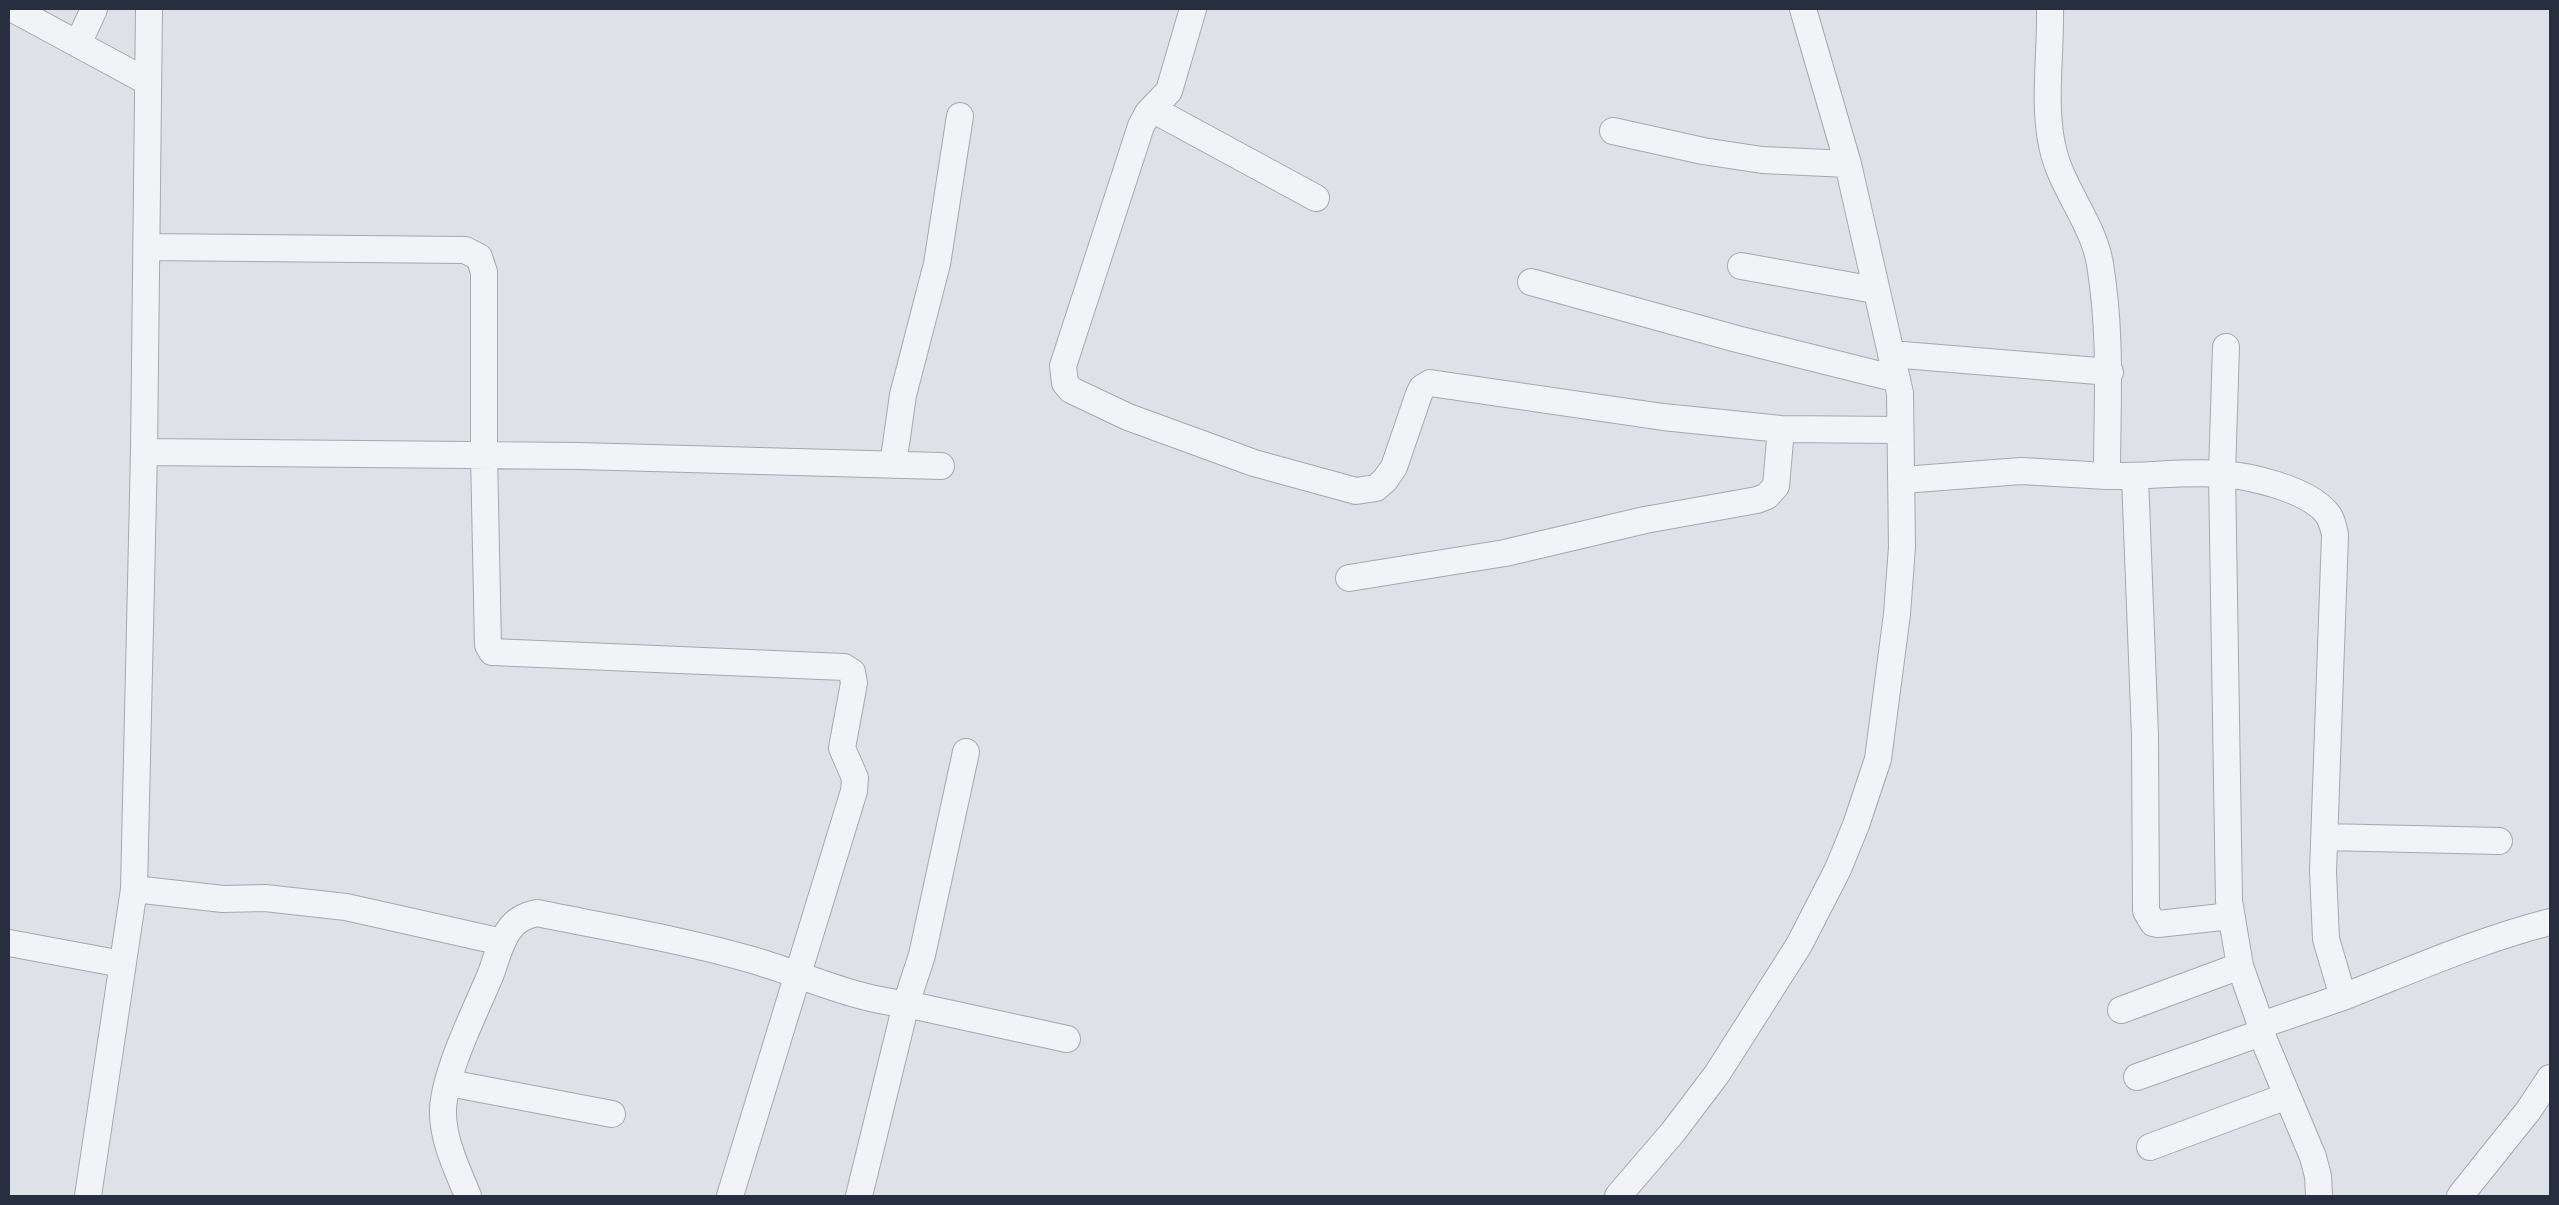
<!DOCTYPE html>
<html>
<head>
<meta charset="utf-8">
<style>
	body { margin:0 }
	#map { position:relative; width:2559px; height:1205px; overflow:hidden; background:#dee1e8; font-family:"Golos Text",sans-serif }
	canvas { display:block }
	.frame { position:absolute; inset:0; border:10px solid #272e3f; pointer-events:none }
</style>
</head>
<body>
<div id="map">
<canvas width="2559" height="1205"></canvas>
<div class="frame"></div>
</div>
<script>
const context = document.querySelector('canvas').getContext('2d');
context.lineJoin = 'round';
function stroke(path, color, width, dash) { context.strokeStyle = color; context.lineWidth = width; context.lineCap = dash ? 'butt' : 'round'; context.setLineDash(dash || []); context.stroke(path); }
const minor = new Path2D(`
	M 13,9 L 148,82
	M 1193,9 L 1169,91 L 1148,113 L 1141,126 L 1063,366 L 1065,383 L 1071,390 L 1128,417 L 1254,463 L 1356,491 L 1376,488 L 1385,480 L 1394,467 L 1419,394 L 1422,388 L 1430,383 L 1663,417 L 1781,429 L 1899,430
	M 2050,9 C 2051,52 2043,103 2052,145 C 2060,187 2093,222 2100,264 C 2112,337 2107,404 2107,476 C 2145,477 2184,471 2222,474 C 2251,476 2305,489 2325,511 C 2332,518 2333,526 2335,535 L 2323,871 L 2326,939 L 2343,997 L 2270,1022 L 2262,1028 L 2261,1033 L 2313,1157 L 2318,1176 L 2319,1196
	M 78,44 L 94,9
	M 1152,109 L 1316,198
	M 1613,131 L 1703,151 L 1762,160 L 1848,164
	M 147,247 L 465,250 L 479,257 L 484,272 L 484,455 L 488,645 L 492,652 L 844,667 L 852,672 L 854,683 L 842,748 L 855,778 L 854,791 L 730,1196
	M 1741,266 L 1875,290
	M 1531,282 L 1737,339 L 1897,379
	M 2226,347 L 2222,474 L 2229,901 L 2240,966 L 2262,1028
	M 1891,354 L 2110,372
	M 144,452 L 579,456 L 941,466
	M 893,465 L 903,395 L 937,264 L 960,116
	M 2135,477 L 2145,736 L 2146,911 L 2153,923 L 2158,924 L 2231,916
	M 1903,480 L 2021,471 L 2107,476
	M 1349,578 L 1505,553 L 1645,520 L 1757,500 L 1767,496 L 1776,486 L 1781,429
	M 2325,837 L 2499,841
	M 134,889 L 223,899 L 265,898 L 346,907 L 502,942
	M 9,943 L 122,964
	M 2343,997 C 2412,970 2479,940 2550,922
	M 2121,1010 L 2240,966
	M 2137,1077 L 2261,1033
	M 449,1083 L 612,1114
	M 2150,1147 L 2287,1096
	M 88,1196 L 134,889 L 144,452 L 149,9
	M 468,1196 C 457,1169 442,1139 443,1109 C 445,1071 475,1012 490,976 C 496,961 499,944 509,930 C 516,920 524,916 537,913 C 610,928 684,940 756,961 C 806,976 854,999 906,1004 L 1067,1039
	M 859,1196 L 906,1004 L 922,955 L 966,752
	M 1618,1196 L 1673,1132 L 1717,1074 L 1799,945 L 1838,869 L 1856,825 L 1878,759 L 1897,614 L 1902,547 L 1900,393 L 1848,164 L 1803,9
	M 2460,1196 L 2528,1111 L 2550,1078`);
stroke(minor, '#a3a8b2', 28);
stroke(minor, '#f1f3f6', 26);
</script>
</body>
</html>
